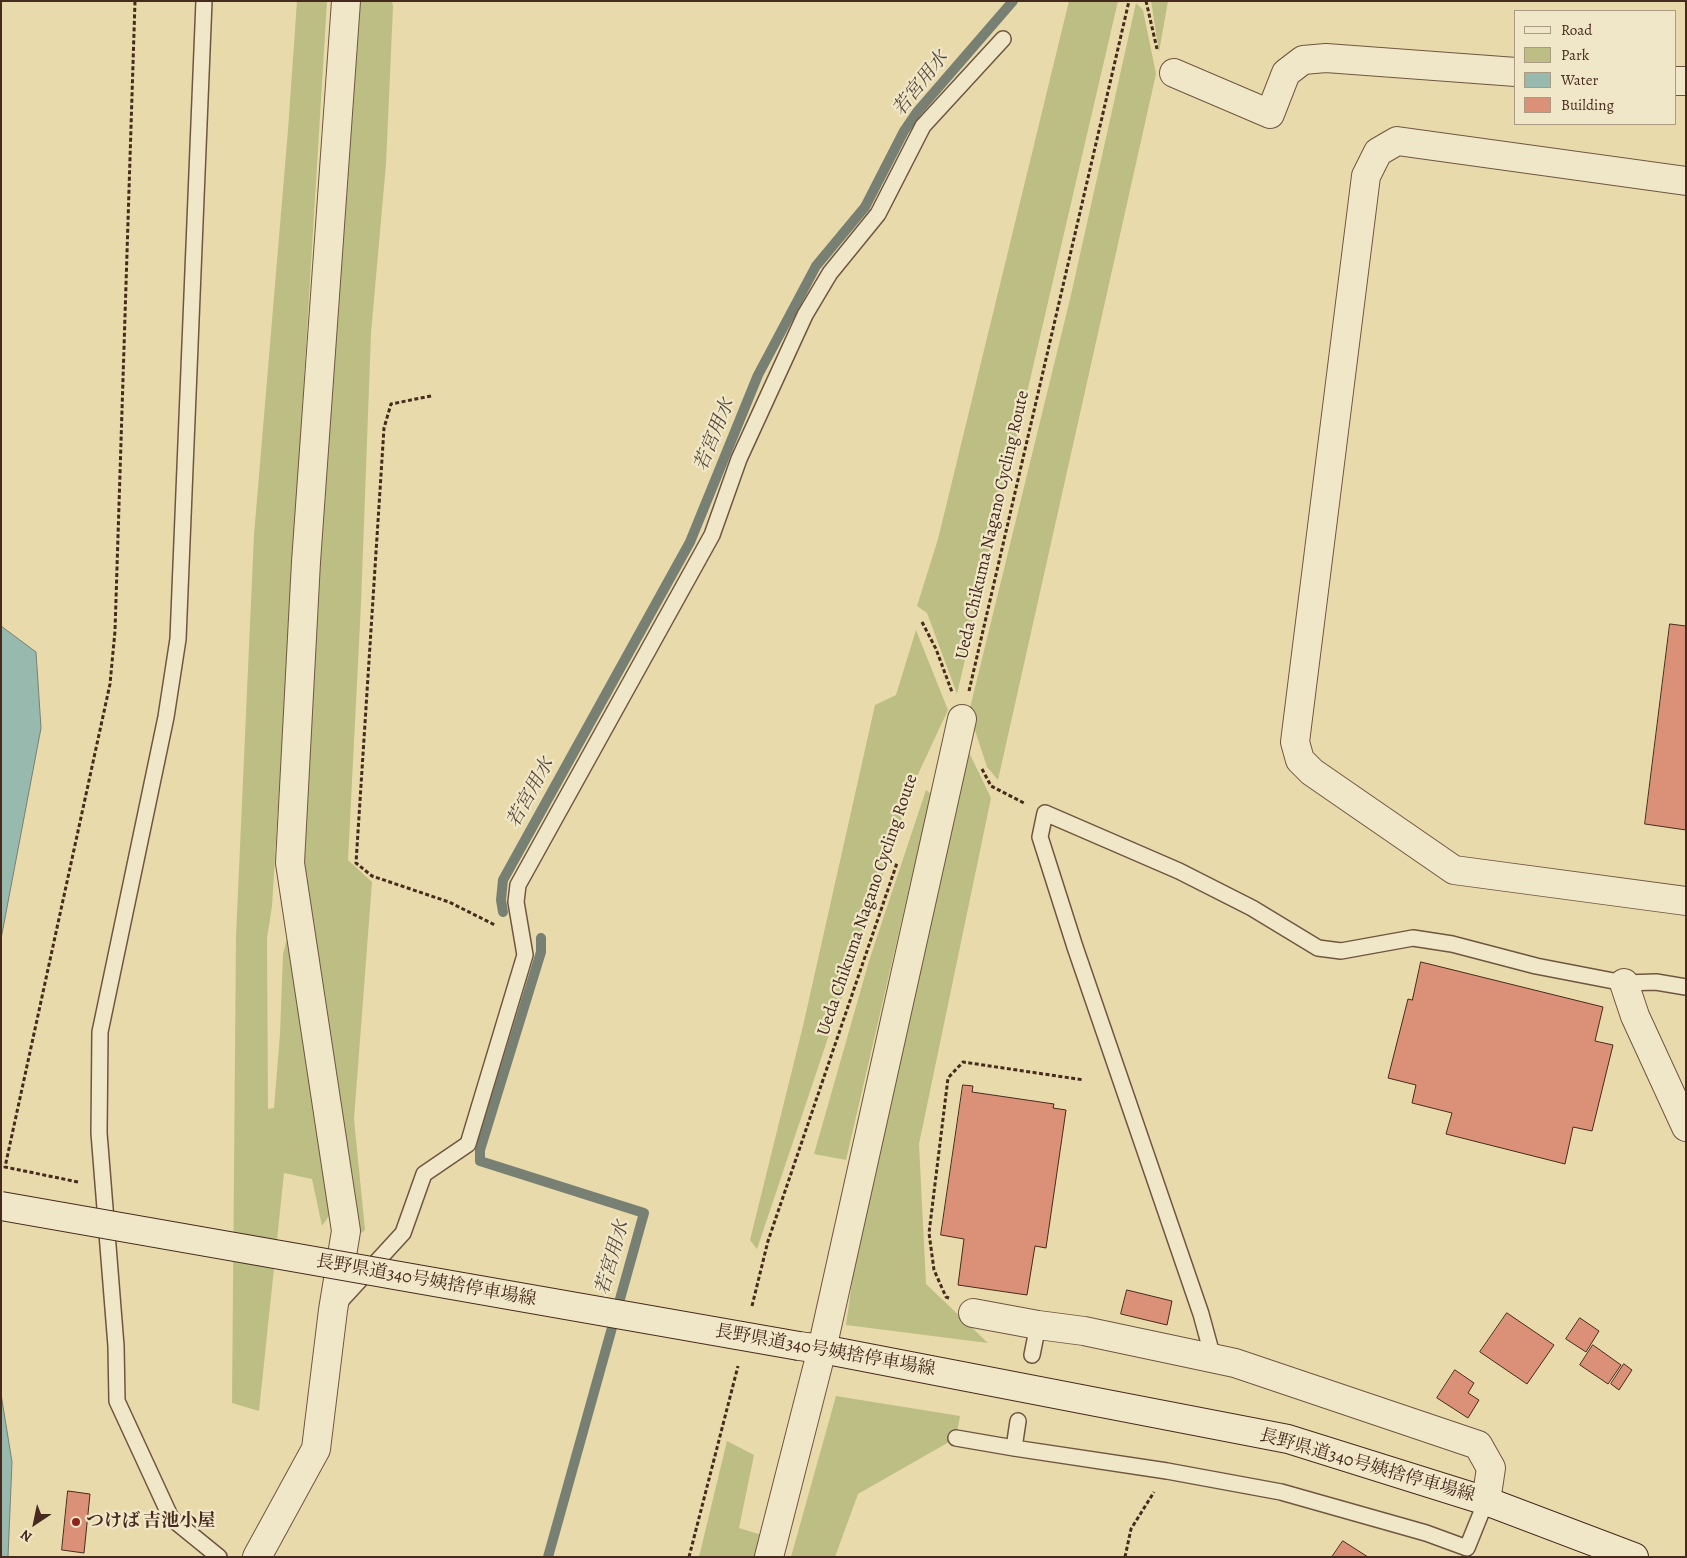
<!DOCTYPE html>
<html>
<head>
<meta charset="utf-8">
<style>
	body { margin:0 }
	#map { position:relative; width:1687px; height:1558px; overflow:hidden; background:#e8daab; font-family:Alegreya,serif }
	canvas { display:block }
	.frame { position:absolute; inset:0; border:2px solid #472a1e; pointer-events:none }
	.legend { position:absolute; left:1514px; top:10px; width:162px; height:115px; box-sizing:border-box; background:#f0e7c8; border:1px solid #ac9b84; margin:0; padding:6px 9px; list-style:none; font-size:15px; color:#472a1e }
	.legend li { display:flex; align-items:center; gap:10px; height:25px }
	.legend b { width:25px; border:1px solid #ac9b84 }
	.north { position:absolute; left:10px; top:1498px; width:50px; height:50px; -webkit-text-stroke:4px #f0e7c8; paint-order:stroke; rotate:214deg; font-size:14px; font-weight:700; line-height:20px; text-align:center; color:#472a1e }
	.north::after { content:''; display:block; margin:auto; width:18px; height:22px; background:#472a1e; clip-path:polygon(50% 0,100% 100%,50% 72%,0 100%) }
</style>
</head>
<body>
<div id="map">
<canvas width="1687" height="1558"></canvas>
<div class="frame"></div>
<ul class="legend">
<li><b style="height:6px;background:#f0e7c8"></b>Road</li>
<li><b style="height:14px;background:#bcbe84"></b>Park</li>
<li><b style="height:14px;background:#98baae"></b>Water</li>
<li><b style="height:14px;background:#db9178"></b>Building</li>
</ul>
<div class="north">N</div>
</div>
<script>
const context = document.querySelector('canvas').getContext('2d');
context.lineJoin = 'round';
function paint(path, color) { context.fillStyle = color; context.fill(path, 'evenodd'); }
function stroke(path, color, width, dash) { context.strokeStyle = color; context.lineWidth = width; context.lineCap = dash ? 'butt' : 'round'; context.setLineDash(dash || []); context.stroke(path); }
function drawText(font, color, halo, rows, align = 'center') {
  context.font = font + ' Alegreya,"Noto Serif JP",serif'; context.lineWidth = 4.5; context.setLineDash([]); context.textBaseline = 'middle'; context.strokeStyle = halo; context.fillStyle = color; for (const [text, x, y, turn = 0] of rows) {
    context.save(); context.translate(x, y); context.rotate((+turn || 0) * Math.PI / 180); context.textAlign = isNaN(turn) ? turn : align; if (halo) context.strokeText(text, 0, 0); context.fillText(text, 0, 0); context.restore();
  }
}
paint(new Path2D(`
	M 297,1 L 327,1 L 272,906 L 267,938 L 268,1109 L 274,1108 L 280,1034 L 283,954 L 292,918 L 320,1151 L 333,1210 L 322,1226 L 312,1179 L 284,1173 L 259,1411 L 232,1403 L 236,936 L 254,535 L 288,130 Z
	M 359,1 L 392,1 L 393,7 L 386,164 L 371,333 L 361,604 L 348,860 L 372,882 L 354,1119 L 365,1230 L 361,1233 L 301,849 Z
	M 1069,1 L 1118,1 L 957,694 L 927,613 L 917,606 L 938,539 Z
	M 1151,1 L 1168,1 L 1159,52 Z
	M 1136,3 L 1143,10 L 1156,74 L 998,780 L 987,767 L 969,712 L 1071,295 Z
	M 916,630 L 948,710 L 913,785 L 757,1249 L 750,1240 L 803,1026 L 875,705 L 896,695 Z
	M 965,744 L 991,798 L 919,1144 L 926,1284 L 988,1343 L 846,1325 L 857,1247 Z
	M 926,790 L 931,794 L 846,1160 L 814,1154 L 869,961 Z
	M 836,1396 L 960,1416 L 956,1438 L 858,1494 L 835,1557 L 791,1557 Z
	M 727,1441 L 754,1455 L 739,1528 L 762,1535 L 755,1557 L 699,1557 Z`), '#bcbe84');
const water = new Path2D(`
	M 1,626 L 36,652 L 41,728 L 1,939 Z
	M 1,1394 L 12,1462 L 8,1557 L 1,1557 Z`);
paint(water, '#98baae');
stroke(water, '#788074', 1);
stroke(new Path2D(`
	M 503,912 L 501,900 L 503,880 L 690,542 L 758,375 L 816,266 L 865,207 L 904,131 L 917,112 L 1013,1
	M 541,938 L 541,952 L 480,1150 L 480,1161 L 644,1213 L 548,1557`), '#788074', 10);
const building = new Path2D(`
	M 1670,624 L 1686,626 L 1686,830 L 1645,824 Z
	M 1421,962 L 1603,1007 L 1595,1041 L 1613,1045 L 1592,1131 L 1573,1127 L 1565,1164 L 1446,1134 L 1452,1113 L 1412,1103 L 1416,1085 L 1388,1078 L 1408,999 L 1412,1000 Z
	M 963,1085 L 973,1086 L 972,1092 L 1054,1104 L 1053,1108 L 1066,1110 L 1046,1248 L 1035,1246 L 1027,1295 L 958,1285 L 964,1239 L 941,1235 Z
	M 1127,1290 L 1172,1301 L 1167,1325 L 1121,1314 Z
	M 1507,1313 L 1554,1345 L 1527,1384 L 1480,1352 Z
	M 1580,1318 L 1599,1331 L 1586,1352 L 1566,1339 Z
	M 1593,1345 L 1621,1365 L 1608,1384 L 1580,1365 Z
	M 1624,1364 L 1632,1370 L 1619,1390 L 1611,1384 Z
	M 1455,1370 L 1474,1383 L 1468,1393 L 1479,1400 L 1468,1418 L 1437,1398 Z
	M 68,1491 L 90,1494 L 84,1553 L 62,1550 Z
	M 1343,1541 L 1368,1557 L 1332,1557 Z`);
paint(building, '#db9178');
stroke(building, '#472a1e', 1);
const service = new Path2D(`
	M 204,1 L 178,639 L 166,717 L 100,1032 L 99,1133 L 116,1346 L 117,1401 L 171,1518 L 219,1557
	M 337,1305 L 403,1233 L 424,1174 L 468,1144 L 525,955 L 516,902 L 518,885 L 712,535 L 739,459 L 805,315 L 830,273 L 878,214 L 923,126 L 1003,39
	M 1032,1355 L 1038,1325
	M 1213,1358 L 1201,1314 L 1075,947 L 1040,837 L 1045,813 L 1179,871 L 1252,908 L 1318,948 L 1341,951 L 1413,938 L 1452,944 L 1536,966 L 1624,983 L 1656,982 L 1686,987
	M 956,1438 L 1014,1448 L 1167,1471 L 1281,1492 L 1426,1533 L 1467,1548 L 1486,1501
	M 1014,1448 L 1018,1421`);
const minor = new Path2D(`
	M 1174,73 L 1270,114 L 1286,73 L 1303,60 L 1326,58 L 1516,72
	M 1676,81 L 1686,81
	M 1686,181 L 1397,141 L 1378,152 L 1366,176 L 1295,742 L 1300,760 L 1312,772 L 1454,870 L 1686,901
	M 1624,983 L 1635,1016 L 1686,1127
	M 973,1313 L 1038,1325 L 1084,1331 L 1235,1363 L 1478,1445 L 1491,1468 L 1486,1501
	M 257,1557 L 316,1449 L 333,1310 L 346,1231 L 290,863 L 306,562 L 346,1
	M 769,1557 L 822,1349 L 962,719`);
const secondary = new Path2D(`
	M 799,1346 L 822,1349 L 1288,1439 L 1486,1501 L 1634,1557`);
stroke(service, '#6f5641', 18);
stroke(minor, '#6f5641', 30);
stroke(secondary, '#472a1e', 30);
stroke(new Path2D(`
	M 1146,1 L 1157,49
	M 431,396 L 391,404 L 384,428 L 356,863 L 372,876 L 449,902 L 495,925
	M 922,622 L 936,649 L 952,692
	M 969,691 L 1129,1
	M 982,769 L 991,786 L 1024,803
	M 78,1182 L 5,1167 L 110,684 L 115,631 L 135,1
	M 949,1298 L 946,1297 L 934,1270 L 929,1233 L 948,1078 L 963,1062 L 1084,1080
	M 752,1306 L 768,1241 L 897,863
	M 689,1557 L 738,1366
	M 1125,1557 L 1131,1529 L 1154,1492`), '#472a1e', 3, [4, 2.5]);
stroke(service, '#f0e7c8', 15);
stroke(minor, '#f0e7c8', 28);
stroke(secondary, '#f0e7c8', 28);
const secondaryBridge = new Path2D(`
	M 1,1206 L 799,1346`);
stroke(secondaryBridge, '#472a1e', 30, []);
stroke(secondaryBridge, '#f0e7c8', 28);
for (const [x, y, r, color] of [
	[76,1522,5,"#8f2418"]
]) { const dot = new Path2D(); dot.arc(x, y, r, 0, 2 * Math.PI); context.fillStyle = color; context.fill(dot); stroke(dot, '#f0e7c8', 2); }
drawText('18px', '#472a1e', '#f0e7c8', [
	["Ueda Chikuma Nagano Cycling Route",993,525,-77],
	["Ueda Chikuma Nagano Cycling Route",868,905,-71],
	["長野県道340号姨捨停車場線",426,1281,10],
	["長野県道340号姨捨停車場線",825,1351,10],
	["長野県道340号姨捨停車場線",1367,1466,16]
]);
drawText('bold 18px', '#472a1e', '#f0e7c8', [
	["つけば 吉池小屋",86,1522]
], 'left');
drawText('italic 19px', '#57473b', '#f0e7c8', [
	["若宮用水",921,84,-52],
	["若宮用水",715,435,-68],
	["若宮用水",531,793,-61],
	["若宮用水",613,1258,-74]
]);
</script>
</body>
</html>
